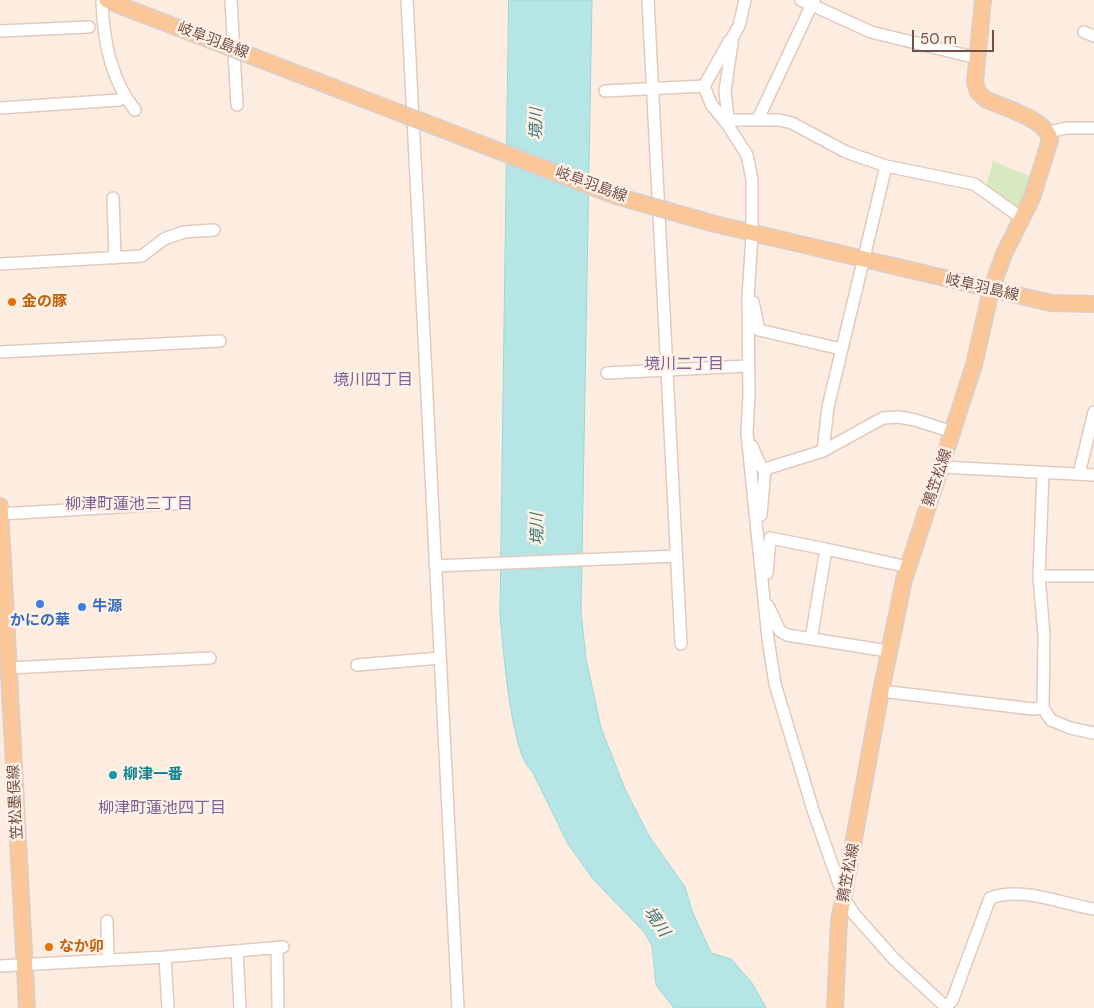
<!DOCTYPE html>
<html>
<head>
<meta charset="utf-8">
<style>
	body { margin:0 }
	#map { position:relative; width:1094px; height:1008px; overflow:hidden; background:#fcede0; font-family:"DM Sans",sans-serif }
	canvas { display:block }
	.scale { position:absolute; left:912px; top:30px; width:82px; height:22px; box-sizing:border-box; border:2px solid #735048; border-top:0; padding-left:6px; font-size:15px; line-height:18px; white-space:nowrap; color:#735048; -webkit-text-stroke:4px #fff1e6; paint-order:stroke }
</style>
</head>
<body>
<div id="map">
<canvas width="1094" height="1008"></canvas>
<div class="scale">50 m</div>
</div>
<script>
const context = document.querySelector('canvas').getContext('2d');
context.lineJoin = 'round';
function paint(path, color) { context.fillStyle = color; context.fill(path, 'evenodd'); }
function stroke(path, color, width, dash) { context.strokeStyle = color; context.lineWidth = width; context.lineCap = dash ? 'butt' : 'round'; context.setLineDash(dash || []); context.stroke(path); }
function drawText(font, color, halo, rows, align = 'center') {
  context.font = font + ' "DM Sans","Noto Sans JP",sans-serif'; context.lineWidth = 5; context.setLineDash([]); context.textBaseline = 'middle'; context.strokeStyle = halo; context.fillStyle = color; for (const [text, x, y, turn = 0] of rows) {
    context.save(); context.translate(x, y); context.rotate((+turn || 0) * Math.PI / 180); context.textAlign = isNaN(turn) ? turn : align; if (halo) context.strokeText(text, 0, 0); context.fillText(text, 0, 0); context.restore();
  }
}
paint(new Path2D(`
	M 993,161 L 1034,178 L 1022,210 L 986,187 Z`), '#d7e9bf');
const water = new Path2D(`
	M 509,0 L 592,0 L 581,611 L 586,659 L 601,728 L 625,789 L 649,836 L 685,887 L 692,911 L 711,953 L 731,959 L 752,983 L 766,1008 L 674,1008 L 656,985 L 652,946 L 645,933 L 593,879 L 568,844 L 532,771 C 511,756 503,645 500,616 Z`);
paint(water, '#b5e5e4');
stroke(water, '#9bd7d7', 1);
const minor = new Path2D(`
	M 102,0 C 103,39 110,79 135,110
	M 231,0 L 237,105
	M 407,0 L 458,1008
	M 648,0 L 681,644
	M 745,0 L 739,26 L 733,36 L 725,91 L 729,127 L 747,155 L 752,179 L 752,235 L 748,298 L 749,395 L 747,433 L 768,639 L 775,684 L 813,810 L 844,898 L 854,914 L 894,959 L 947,1008
	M 801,0 L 871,32 L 977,58
	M 0,31 L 89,27
	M 1084,32 L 1094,36
	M 605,91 L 704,86
	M 0,108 L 119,100 L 124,97
	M 727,118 L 734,120 L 779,120 L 792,123 L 846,152 L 886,166 L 974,184 L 1023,219
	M 758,119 L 814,0
	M 728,125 L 711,104 L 704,86 L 730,40
	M 1049,132 L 1066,128 L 1094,128
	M 113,198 L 115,258
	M 0,264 L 142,256 L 164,239 L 184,232 L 214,230
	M 753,302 L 759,330 L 841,349
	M 0,352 L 220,341
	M 607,373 L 747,366
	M 752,446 L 761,467 L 765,469 L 823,451 L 883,418 L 899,417 L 915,420 L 953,432
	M 823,451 L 828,407 L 886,166
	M 942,467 L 1094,475
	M 1043,473 L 1039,576 L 1044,635 L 1043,708 L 1051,720 L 1070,728 L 1094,733
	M 1079,474 L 1094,412
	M 0,514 L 186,503
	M 761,515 L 765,469
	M 435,566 L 676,556
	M 767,573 L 770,538 L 826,549
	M 1039,576 L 1094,576
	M 768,606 L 780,631 L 787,635 L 888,651
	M 811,639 L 826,549 L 908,567
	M 357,665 L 440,658
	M 8,668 L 210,658
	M 881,691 L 1033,709 L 1043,708
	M 107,921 L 108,960
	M 277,948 L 278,1006
	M 237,951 L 240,1008
	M 165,957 L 168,1008
	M 0,966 L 165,957 L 283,947
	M 944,1008 L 952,1001 L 990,898 C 1023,886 1061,904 1094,909`);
const major = new Path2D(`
	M 107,0 L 119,5
	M 715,224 L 1051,303 L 1094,304
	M 0,506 L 27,1008
	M 835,1008 L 839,921 L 881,691 L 904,580 L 974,365 L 991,290 L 1004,254 L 1032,198 L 1050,140 C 1047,119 1004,108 985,99 L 978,92 L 975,82 L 983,0`);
stroke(minor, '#e2cabf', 14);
stroke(major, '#d8cecc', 18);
stroke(minor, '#fff', 11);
stroke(major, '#fbc798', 15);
const majorBridge = new Path2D(`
	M 119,5 L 616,196 L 715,224`);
stroke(majorBridge, '#d8cecc', 18, []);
stroke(majorBridge, '#fbc798', 15);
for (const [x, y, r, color] of [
	[12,302,5,"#e8710a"],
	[40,604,5,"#3f7fe0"],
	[82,607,5,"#3f7fe0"],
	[113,775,5,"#0f9aa8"],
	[49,947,5,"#e8710a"]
]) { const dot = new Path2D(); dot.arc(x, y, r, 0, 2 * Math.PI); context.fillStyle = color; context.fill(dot); stroke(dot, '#fff1e6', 2); }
drawText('15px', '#735048', '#fff1e6', [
	["岐阜羽島線",213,41,21],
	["岐阜羽島線",591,185,20],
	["岐阜羽島線",982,288,13],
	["鶉笠松線",938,478,-71],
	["笠松墨俣線",16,802,-93],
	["鶉笠松線",849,873,-79]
]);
drawText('bold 15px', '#c56008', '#fff1e6', [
	["金の豚",22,302],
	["なか卯",59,947]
], 'left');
drawText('bold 15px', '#366cbe', '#fff1e6', [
	["牛源",92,607],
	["かにの華",40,621,"center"]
], 'left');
drawText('bold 15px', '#0d838f', '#fff1e6', [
	["柳津一番",123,775]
], 'left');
drawText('italic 16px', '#3c7878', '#fff1e6', [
	["境川",537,124,-89],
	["境川",538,529,-91],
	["境川",656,922,55]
]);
drawText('16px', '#7d6396', '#fff1e6', [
	["境川二丁目",684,365],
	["境川四丁目",373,381],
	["柳津町蓮池三丁目",129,505],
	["柳津町蓮池四丁目",162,809]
]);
</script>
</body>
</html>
